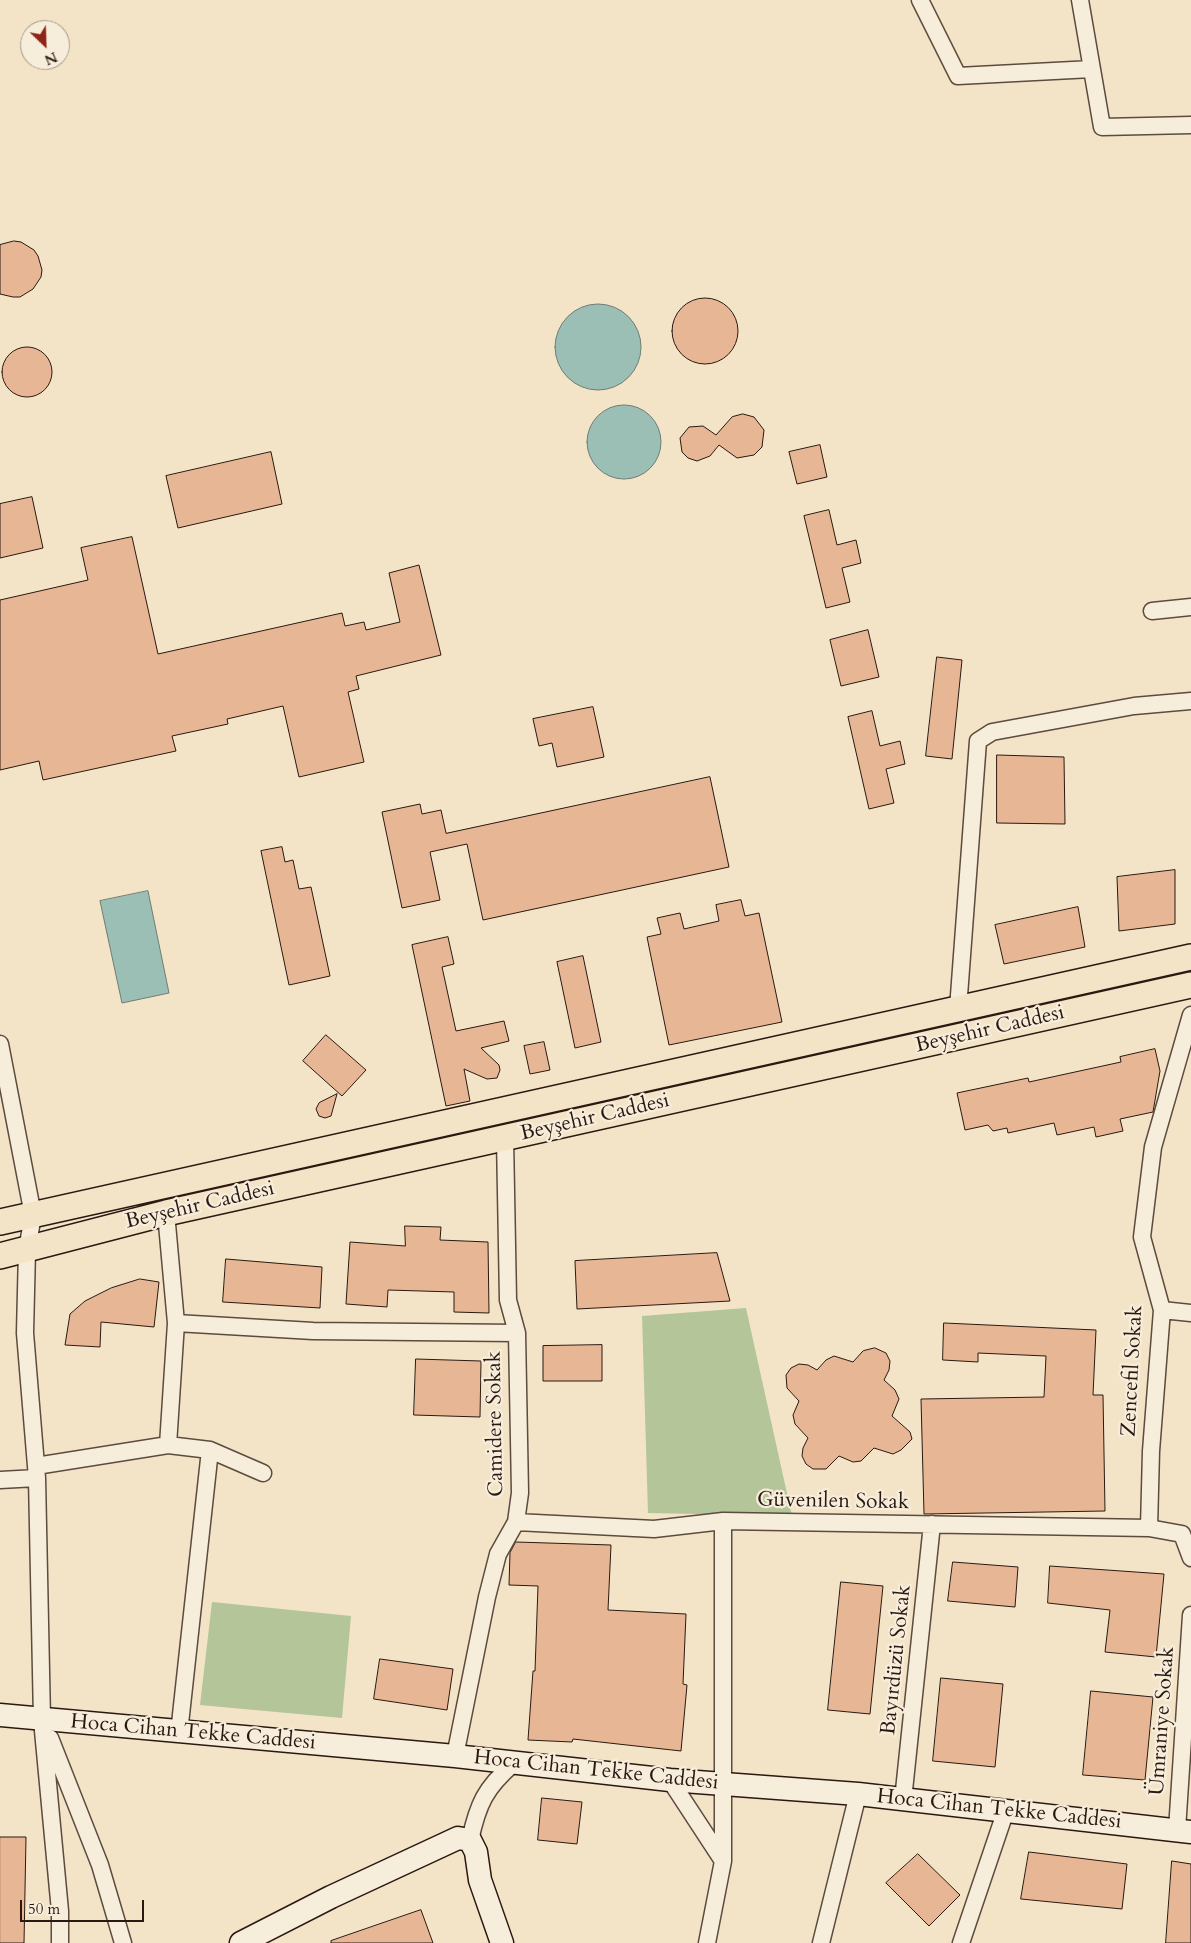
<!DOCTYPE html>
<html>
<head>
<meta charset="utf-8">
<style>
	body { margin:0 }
	#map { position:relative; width:1191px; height:1943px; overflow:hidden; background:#f3e4c7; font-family:Cardo,serif }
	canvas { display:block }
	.north { position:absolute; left:20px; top:20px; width:50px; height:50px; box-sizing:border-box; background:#f7eddb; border:1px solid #a5988a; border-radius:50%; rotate:156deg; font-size:14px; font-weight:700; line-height:20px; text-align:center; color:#2a1811 }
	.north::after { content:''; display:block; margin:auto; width:18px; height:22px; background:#8f2418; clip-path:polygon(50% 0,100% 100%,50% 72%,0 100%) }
	.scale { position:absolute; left:20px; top:1900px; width:124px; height:22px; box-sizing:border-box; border:2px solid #2a1811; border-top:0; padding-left:6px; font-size:15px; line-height:18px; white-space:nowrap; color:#2a1811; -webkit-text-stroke:4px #f7eddb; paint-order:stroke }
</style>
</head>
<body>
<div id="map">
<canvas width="1191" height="1943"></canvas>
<div class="north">N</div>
<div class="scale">50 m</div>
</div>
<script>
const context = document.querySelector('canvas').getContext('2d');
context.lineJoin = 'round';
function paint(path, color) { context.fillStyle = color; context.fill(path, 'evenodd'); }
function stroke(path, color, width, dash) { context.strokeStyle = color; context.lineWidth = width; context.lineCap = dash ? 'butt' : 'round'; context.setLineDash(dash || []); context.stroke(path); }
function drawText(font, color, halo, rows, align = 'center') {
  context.font = font + ' Cardo,serif'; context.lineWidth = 4.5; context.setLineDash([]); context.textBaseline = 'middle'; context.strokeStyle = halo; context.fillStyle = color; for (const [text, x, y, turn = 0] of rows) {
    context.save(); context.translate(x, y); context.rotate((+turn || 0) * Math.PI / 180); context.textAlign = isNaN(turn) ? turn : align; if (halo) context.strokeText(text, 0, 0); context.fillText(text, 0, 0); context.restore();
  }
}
paint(new Path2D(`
	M 746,1308 L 792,1516 L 648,1513 L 642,1316 Z
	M 212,1602 L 351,1616 L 342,1718 L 200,1705 Z`), '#b4c59a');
const water = new Path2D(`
	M555 347a43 43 0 1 1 86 0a43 43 0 1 1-86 0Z
	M587 442a37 37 0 1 1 74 0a37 37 0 1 1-74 0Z
	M 148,891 L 169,993 L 122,1003 L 100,901 Z`);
paint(water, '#9bbfb5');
stroke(water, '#6e7c73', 1);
const building = new Path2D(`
	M 14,241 L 21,242 L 34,250 L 38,256 L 42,270 L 41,277 L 33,289 L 20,297 L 13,297 L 0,294 L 0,245 Z
	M672 331a33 33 0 1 1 66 0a33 33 0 1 1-66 0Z
	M2 372a25 25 0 1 1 50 0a25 25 0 1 1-50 0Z
	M 743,414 L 754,417 L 764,430 L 762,447 L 754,455 L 737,458 L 719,445 L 710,456 L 697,461 L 688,458 L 682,452 L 680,438 L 689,427 L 703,426 L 716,435 L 732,417 Z
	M 820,445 L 827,477 L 797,484 L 789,452 Z
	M 271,452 L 282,504 L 178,528 L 166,476 Z
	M 32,497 L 43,548 L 0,558 L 0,504 Z
	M 829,510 L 837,545 L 856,540 L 861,563 L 842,568 L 850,602 L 826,608 L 804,516 Z
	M 132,537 L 158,654 L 342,613 L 345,626 L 364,622 L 366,630 L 400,622 L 389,573 L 419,565 L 441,655 L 356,676 L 359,689 L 348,692 L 364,762 L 299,777 L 283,706 L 227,719 L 228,724 L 172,736 L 176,751 L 43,780 L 39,761 L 0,770 L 0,600 L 88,580 L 81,548 Z
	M 868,630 L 879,677 L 841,686 L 830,640 Z
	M 937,657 L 962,660 L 952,759 L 926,756 Z
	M 593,707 L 604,757 L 557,767 L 552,743 L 539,746 L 533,719 Z
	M 872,711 L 880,746 L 900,741 L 905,764 L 886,769 L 894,803 L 869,809 L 848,717 Z
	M 997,755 L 1064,757 L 1065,824 L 997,823 Z
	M 710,777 L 729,867 L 483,920 L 467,844 L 430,852 L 440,900 L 402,908 L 382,812 L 420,804 L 422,814 L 441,810 L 446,833 Z
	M 282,847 L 285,862 L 293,860 L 299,889 L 311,887 L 330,976 L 289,985 L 261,851 Z
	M 1175,870 L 1175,924 L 1119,931 L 1117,877 Z
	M 741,900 L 745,916 L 759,913 L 782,1022 L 669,1045 L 647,937 L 661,934 L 657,918 L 680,913 L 684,929 L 719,921 L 716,905 Z
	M 1078,907 L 1085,947 L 1004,964 L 995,925 Z
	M 448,937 L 454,964 L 442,967 L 456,1031 L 504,1021 L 509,1041 L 481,1048 L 499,1065 L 500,1070 L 497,1078 L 487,1079 L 464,1069 L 470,1101 L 446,1106 L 412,945 Z
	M 583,956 L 601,1042 L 575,1048 L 557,962 Z
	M 326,1035 L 366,1070 L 342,1096 L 303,1061 Z
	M 544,1042 L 550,1070 L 530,1074 L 524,1046 Z
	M 1155,1049 L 1160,1071 L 1153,1112 L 1120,1119 L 1123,1131 L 1096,1137 L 1094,1127 L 1057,1135 L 1054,1123 L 1008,1133 L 1007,1128 L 993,1131 L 988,1125 L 965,1130 L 957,1093 L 1028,1078 L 1029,1082 L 1121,1062 L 1120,1057 Z
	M 337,1094 L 331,1116 L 325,1118 L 319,1116 L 316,1109 L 319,1103 Z
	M 405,1226 L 441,1227 L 440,1240 L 488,1242 L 489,1313 L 454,1312 L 454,1292 L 388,1290 L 387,1307 L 346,1304 L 350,1242 L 405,1246 Z
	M 717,1253 L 730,1301 L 577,1309 L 575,1261 Z
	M 226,1259 L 322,1267 L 320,1308 L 223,1302 Z
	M 140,1279 L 159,1282 L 154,1327 L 101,1322 L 100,1347 L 65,1345 L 70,1314 L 85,1301 L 111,1288 Z
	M 944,1323 L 1096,1330 L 1093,1395 L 1103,1395 L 1105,1511 L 924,1514 L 921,1399 L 1044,1397 L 1046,1356 L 978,1353 L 978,1362 L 943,1360 Z
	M 602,1345 L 602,1381 L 543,1381 L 543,1346 Z
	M 875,1348 L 886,1353 L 890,1361 L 889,1370 L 884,1380 L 895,1390 L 899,1399 L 892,1416 L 910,1432 L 912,1439 L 901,1450 L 893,1454 L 874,1448 L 861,1461 L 853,1462 L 839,1456 L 826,1469 L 813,1469 L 806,1464 L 802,1456 L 803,1448 L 808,1438 L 795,1424 L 793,1415 L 799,1401 L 787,1388 L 786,1375 L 791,1368 L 799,1364 L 808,1365 L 817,1370 L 826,1360 L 834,1356 L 853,1362 L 863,1351 Z
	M 416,1359 L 481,1361 L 480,1417 L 414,1415 Z
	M 516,1542 L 611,1545 L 608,1610 L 686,1614 L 683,1684 L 687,1685 L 681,1751 L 573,1739 L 572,1742 L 528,1740 L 533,1671 L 535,1671 L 538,1586 L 509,1585 L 510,1553 Z
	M 953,1562 L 1018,1567 L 1015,1607 L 948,1601 Z
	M 1050,1566 L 1164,1574 L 1156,1657 L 1105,1652 L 1110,1610 L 1048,1603 Z
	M 841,1582 L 883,1586 L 870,1714 L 828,1710 Z
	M 380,1659 L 453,1669 L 447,1710 L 374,1699 Z
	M 941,1678 L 1003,1684 L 995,1767 L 933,1761 Z
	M 1091,1691 L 1153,1697 L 1145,1780 L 1083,1775 Z
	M 542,1798 L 582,1802 L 577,1844 L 538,1840 Z
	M 0,1837 L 26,1837 L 24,1943 L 0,1943 Z
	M 1029,1852 L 1127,1864 L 1122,1909 L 1021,1899 Z
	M 918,1854 L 960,1895 L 929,1926 L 886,1883 Z
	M 1172,1861 L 1191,1864 L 1191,1943 L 1166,1943 Z
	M 421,1910 L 433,1943 L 331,1943 L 331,1941 Z`);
paint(building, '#e7b795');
stroke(building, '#2a1811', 1);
const street = new Path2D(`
	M 920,0 L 958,76 L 1092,69
	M 1080,0 L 1102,127 L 1191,125
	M 1152,611 L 1191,607
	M 958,1009 L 978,741 L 992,732 L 1134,706 L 1191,701
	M 0,1044 L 33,1215 L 27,1250 L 25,1333 L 37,1478 L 42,1720 L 60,1911 L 60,1943
	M 505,1138 L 508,1300 L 517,1333
	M 166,1213 L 176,1323 L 168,1445
	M 1162,1310 L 1191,1313
	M 176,1323 L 313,1331 L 517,1333 L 520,1493 L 516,1522 L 498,1554 L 487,1597 L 455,1756
	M 36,1466 L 168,1445 L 210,1450 L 263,1473
	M 0,1480 L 37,1478
	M 516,1522 L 654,1529 L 723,1521 L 1149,1528 L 1182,1534 L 1191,1558
	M 1149,1528 L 1151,1451 L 1162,1310 L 1142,1237 L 1153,1147 L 1191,1015
	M 179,1733 L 210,1450
	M 50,1738 L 100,1865 L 123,1943
	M 670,1780 L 723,1861
	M 903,1800 L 932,1524
	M 1177,1830 L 1191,1615
	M 470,1840 C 478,1804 485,1788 514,1763
	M 707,1943 L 723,1861 L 723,1521
	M 821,1943 L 858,1794
	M 961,1943 L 1006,1810`);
const secondary = new Path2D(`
	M 0,1715 L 455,1756 L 670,1780 L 858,1794 L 1191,1832
	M 241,1943 L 331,1897 L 458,1838 L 470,1840 L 476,1852 L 480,1880 L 502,1943`);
const primary = new Path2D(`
	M 0,1222 L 1191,957
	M 0,1256 L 166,1213 L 1191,985`);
stroke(street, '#5c4b3e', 19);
stroke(secondary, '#2a1811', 25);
stroke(primary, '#2a1811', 28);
stroke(street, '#f7eddb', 16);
stroke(secondary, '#f7eddb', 22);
stroke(primary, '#f3e4c7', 25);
drawText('21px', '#2a1811', '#f7eddb', [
	["Beyşehir Caddesi",990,1030,-13],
	["Beyşehir Caddesi",595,1118,-13],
	["Beyşehir Caddesi",200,1206,-13],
	["Zencefil Sokak",1133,1371,-87],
	["Camidere Sokak",496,1424,-91],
	["Güvenilen Sokak",833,1502,1],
	["Bayırdüzü Sokak",897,1660,-84],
	["Ümraniye Sokak",1163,1721,-86],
	["Hoca Cihan Tekke Caddesi",193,1733,5],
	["Hoca Cihan Tekke Caddesi",596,1771,6],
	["Hoca Cihan Tekke Caddesi",999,1810,6]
]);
</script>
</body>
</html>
